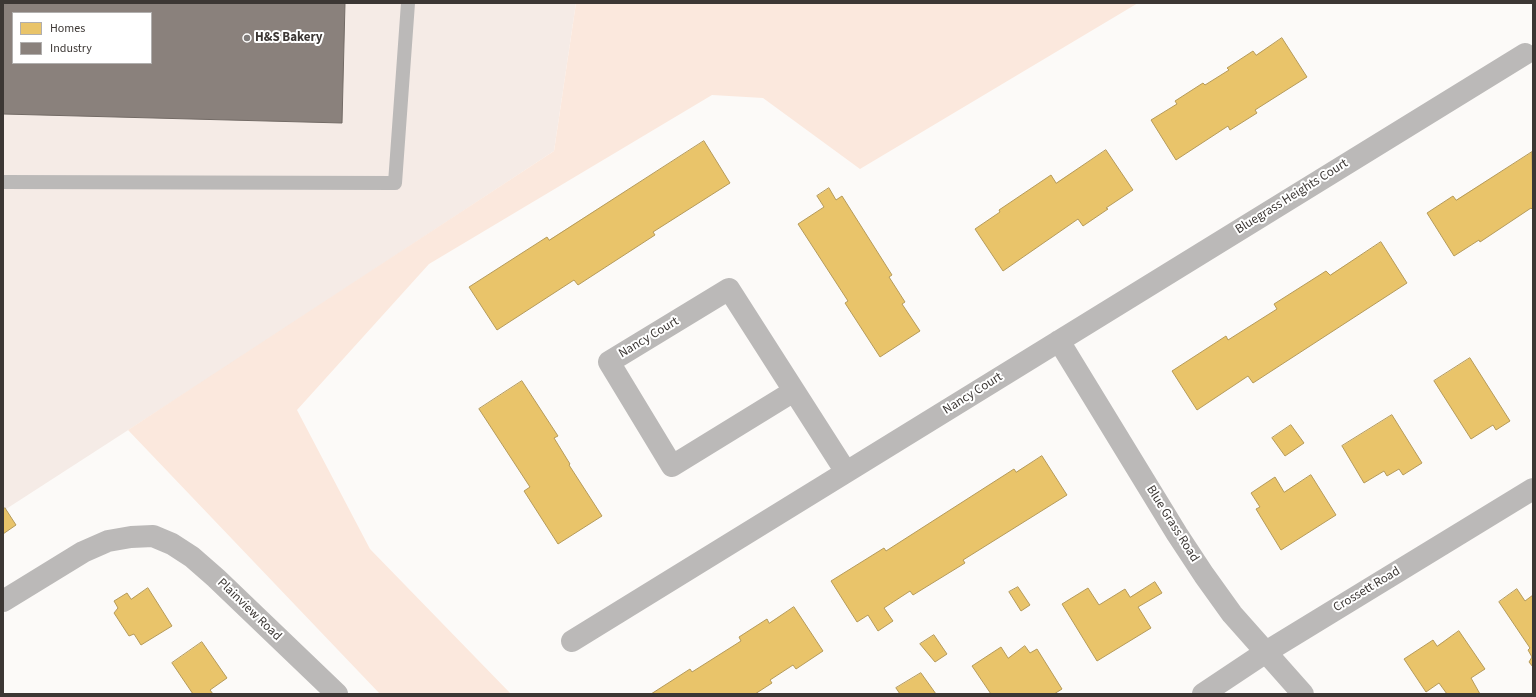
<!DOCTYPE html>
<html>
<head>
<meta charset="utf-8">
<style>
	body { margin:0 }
	#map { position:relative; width:1536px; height:697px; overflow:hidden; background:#fcfaf8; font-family:"Source Sans 3",sans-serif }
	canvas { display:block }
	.frame { position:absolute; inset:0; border:4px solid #3c3734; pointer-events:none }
	.legend { position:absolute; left:12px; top:12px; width:140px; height:52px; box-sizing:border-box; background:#fff; border:1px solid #b1afae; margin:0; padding:5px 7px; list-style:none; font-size:12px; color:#3c3734 }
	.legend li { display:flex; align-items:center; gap:8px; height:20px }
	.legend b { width:20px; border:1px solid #b1afae }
</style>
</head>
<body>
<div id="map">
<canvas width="1536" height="697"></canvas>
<div class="frame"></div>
<ul class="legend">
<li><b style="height:11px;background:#e9c46a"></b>Homes</li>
<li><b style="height:11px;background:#8a817c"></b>Industry</li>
</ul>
</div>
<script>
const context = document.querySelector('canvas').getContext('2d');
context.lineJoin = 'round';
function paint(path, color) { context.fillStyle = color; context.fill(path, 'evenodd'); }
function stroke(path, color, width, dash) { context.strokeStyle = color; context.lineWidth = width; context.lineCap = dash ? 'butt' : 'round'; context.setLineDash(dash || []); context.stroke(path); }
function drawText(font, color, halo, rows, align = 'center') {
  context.font = font + ' "Source Sans 3",sans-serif'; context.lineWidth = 4; context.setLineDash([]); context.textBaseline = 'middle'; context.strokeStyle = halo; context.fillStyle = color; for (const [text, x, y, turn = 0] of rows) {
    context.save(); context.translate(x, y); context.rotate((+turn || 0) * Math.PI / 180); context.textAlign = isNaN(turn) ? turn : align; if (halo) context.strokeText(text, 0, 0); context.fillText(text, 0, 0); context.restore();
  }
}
paint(new Path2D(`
	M 3,3 L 576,3 L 554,151 L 235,361 L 3,511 ZM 13,13 L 151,13 L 151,63 L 13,63 Z`), '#f5ebe6');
paint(new Path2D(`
	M 576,3 L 1138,3 L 860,169 L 763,98 L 712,95 L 429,264 L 297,410 L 370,549 L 511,694 L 380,694 L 128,430 L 554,151 Z`), '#fbe8dd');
const homes = new Path2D(`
	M 1282,38 L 1307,77 L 1255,110 L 1257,113 L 1230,130 L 1228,126 L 1176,160 L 1151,120 L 1177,104 L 1175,101 L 1203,83 L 1205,85 L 1229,70 L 1227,68 L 1253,51 L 1256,55 Z
	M 704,141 L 730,183 L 653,232 L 655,235 L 578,285 L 574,280 L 497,330 L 469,287 L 547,237 L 549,240 Z
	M 1106,150 L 1133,190 L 1106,208 L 1108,209 L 1083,226 L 1078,219 L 1003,271 L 975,229 L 1000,212 L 999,210 L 1051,175 L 1056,183 Z
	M 1532,152 L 1533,210 L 1531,208 L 1480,242 L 1479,240 L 1454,256 L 1427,213 L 1453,196 L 1456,200 Z
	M 829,188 L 836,200 L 842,196 L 892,275 L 889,277 L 905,302 L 902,304 L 920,331 L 880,357 L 845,303 L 848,301 L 798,224 L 824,207 L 817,196 Z
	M 1381,242 L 1407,283 L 1253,383 L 1248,376 L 1197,410 L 1172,371 L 1226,336 L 1228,340 L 1277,309 L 1274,304 L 1326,271 L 1330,275 Z
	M 1470,358 L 1510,421 L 1496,430 L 1493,425 L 1471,439 L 1434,381 Z
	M 522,381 L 558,436 L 554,438 L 570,464 L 569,465 L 602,516 L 558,544 L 524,491 L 530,487 L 479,409 Z
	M 1392,415 L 1422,463 L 1403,475 L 1399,469 L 1387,476 L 1384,471 L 1364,483 L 1342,446 Z
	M 1291,425 L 1304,443 L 1285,456 L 1272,438 Z
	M 1042,456 L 1067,495 L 963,560 L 965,563 L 913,595 L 910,591 L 884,608 L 893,621 L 878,631 L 868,615 L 857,622 L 831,581 L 884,548 L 886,551 L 1014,469 L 1016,472 Z
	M 1311,475 L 1336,515 L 1281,550 L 1256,509 L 1260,507 L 1251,493 L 1275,477 L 1284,492 Z
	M 5,508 L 16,525 L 3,534 L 3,510 Z
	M 1155,582 L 1162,593 L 1138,607 L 1151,628 L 1097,661 L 1062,604 L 1088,588 L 1099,605 L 1125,589 L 1130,597 Z
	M 1018,587 L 1030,605 L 1021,611 L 1009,592 Z
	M 148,588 L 172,626 L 141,645 L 134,634 L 129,636 L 114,613 L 118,608 L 114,601 L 127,593 L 131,599 Z
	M 1517,589 L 1525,601 L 1533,595 L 1533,667 L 1529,662 L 1532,657 L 1528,650 L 1530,648 L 1499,602 Z
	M 794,607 L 823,651 L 796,669 L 793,665 L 770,680 L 772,683 L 755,694 L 651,694 L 690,669 L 692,672 L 741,641 L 739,637 L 767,619 L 769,623 Z
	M 1459,631 L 1485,669 L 1471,678 L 1480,694 L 1447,694 L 1439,683 L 1426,692 L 1404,659 L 1433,640 L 1437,646 Z
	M 934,635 L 947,654 L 935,662 L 920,644 Z
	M 202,642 L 227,678 L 210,690 L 213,694 L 193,694 L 172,663 Z
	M 1025,646 L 1030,653 L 1037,649 L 1062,689 L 1054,694 L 991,694 L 972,666 L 1001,647 L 1008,658 Z
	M 921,673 L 936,694 L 900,694 L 896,688 Z`);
paint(homes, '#e9c46a');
stroke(homes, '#b59a5a', 1);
const industry = new Path2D(`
	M 3,3 L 345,3 L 342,123 L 3,114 ZM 13,13 L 151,13 L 151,63 L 13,63 Z`);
paint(industry, '#8a817c');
stroke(industry, '#736b66', 1);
stroke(new Path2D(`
	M 3,182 L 395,183 L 408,3`), '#bbb9b8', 14);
stroke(new Path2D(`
	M 1059,341 L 1177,534 L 1204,575 L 1232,614 L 1303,694
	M 794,391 L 672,466 L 609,362 L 729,289 L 846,472
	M 3,601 L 83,552 L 108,541 L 131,537 L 153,536 L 172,544 L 192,557 L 216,578 L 337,694
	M 572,641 L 1525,54
	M 1203,694 L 1266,652 L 1533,489`), '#bbb9b8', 22);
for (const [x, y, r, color] of [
	[247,38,4,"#7f7b79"]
]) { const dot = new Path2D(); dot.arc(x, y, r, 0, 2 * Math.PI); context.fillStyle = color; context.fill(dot); stroke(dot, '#fff', 1.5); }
drawText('bold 13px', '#3c3734', '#fff', [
	["H&S Bakery",255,38]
], 'left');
drawText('13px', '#3c3734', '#fff', [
	["Bluegrass Heights Court",1292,197,-32],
	["Nancy Court",649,338,-31],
	["Nancy Court",973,394,-32],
	["Blue Grass Road",1172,524,58],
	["Crossett Road",1367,590,-31],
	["Plainview Road",249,610,44]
]);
</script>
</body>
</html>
